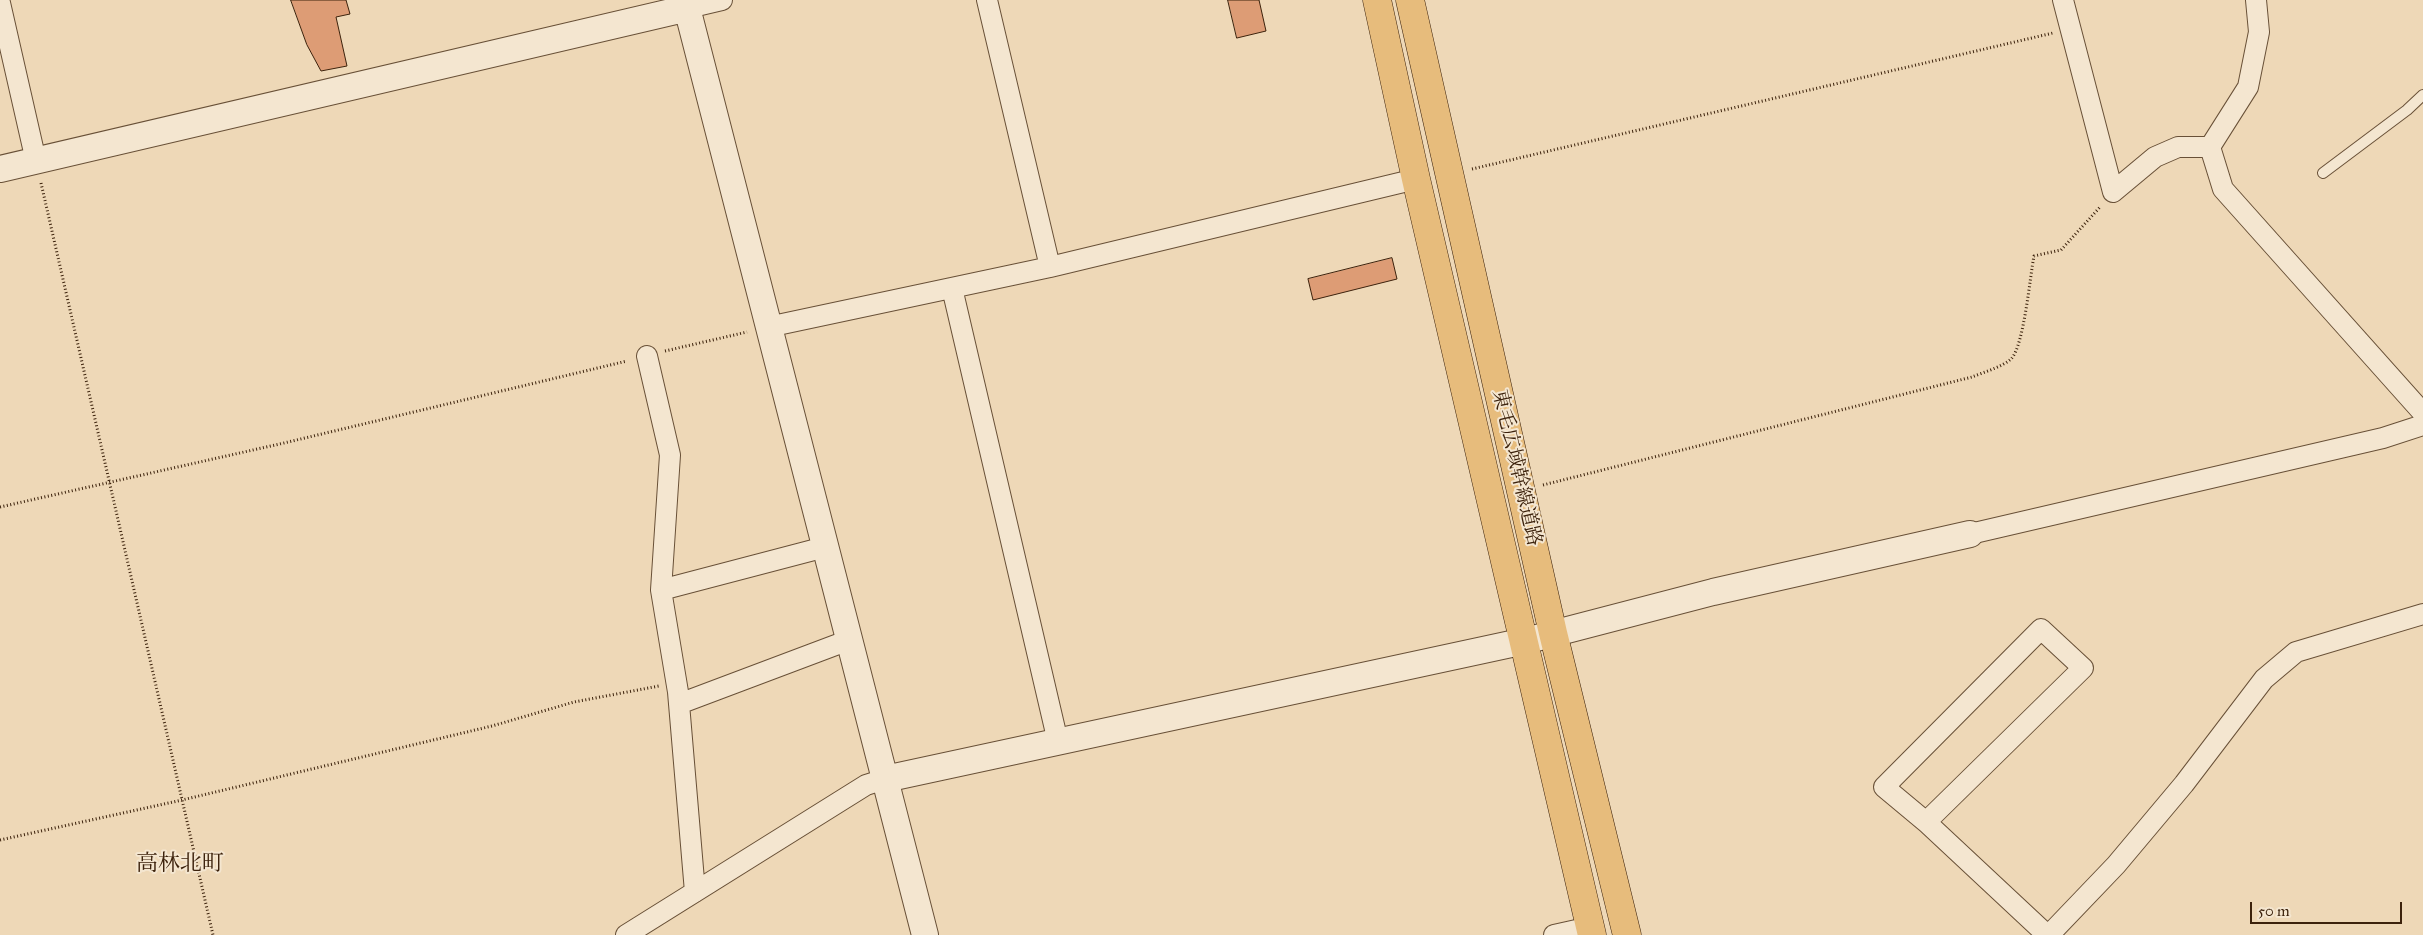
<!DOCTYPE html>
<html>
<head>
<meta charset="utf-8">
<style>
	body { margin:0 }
	#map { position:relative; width:2423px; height:935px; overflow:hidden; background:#eed8b7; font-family:"IM FELL Great Primer",serif }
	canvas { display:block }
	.scale { position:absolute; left:2250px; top:902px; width:152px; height:22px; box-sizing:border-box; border:2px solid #3c220c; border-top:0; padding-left:6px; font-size:15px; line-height:18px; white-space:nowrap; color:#3c220c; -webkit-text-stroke:4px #f4e6d0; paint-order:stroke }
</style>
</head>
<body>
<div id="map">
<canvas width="2423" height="935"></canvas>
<div class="scale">50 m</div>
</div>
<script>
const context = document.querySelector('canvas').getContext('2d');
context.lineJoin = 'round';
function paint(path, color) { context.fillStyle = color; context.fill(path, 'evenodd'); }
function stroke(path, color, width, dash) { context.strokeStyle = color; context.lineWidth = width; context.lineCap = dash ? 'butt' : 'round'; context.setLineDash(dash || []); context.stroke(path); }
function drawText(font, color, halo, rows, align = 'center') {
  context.font = font + ' "IM FELL Great Primer","Noto Serif JP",serif'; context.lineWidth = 4; context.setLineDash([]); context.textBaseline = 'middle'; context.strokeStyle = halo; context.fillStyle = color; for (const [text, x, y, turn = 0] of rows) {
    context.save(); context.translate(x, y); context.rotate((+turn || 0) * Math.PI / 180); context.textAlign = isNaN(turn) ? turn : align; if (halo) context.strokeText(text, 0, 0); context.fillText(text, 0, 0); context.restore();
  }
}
const building = new Path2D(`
	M 291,0 L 346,0 L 350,14 L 336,17 L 347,66 L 321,71 L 307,45 Z
	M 1228,0 L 1259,0 L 1266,31 L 1237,38 Z
	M 1392,258 L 1397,279 L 1313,300 L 1308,279 Z`);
paint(building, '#dd9c75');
stroke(building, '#3c220c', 1);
const service = new Path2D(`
	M 2323,173 L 2407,110 L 2423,95`);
const minor = new Path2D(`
	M 987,0 L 1050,267
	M 2063,0 L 2113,192 L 2155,157 L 2178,147 L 2210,147
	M 2256,0 L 2259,32 L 2248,87 L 2210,147 L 2223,189 L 2423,413
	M 0,3 L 36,161
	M 688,8 L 722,0
	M 952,288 L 1058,742
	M 768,327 L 1050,267 L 1416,179
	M 647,356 L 670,455 L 661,590
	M 1970,534 L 2383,438 L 2423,425
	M 679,704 L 849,640
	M 1926,822 L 2083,668 L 2041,629 L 1884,787 L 1926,822 L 2047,935
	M 695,892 L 678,692 L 661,590 L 825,547
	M 626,935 L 866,785 L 885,779
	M 1554,935 L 1590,927
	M 2049,935 L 2116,865 L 2184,784 L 2264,679 L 2296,652 L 2423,614`);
const tertiary = new Path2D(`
	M 685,0 L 925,935
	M 0,169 L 688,8
	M 885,779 L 1525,641 L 1713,592 L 1970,534`);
const trunk = new Path2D(`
	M 1377,0 L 1416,179 L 1592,935
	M 1410,0 L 1553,633 L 1627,935`);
stroke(service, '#685037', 12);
stroke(minor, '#685037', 22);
stroke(tertiary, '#685037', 28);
stroke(trunk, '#3c220c', 29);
stroke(new Path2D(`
	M 1472,169 L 2053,33
	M 41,183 L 213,935
	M 665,351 L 747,332
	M 1543,485 L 1972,377 C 1984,372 2002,367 2011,359 C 2024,346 2030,276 2034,256 L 2061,250 L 2101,206
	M 0,507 L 284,443 L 627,361
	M 0,840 L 182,800 L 492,726 L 574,702 L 659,686`), '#3c220c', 3, [1, 2.5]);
stroke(service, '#f4e6d0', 10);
stroke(minor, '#f4e6d0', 20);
stroke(tertiary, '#f4e6d0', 26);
stroke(trunk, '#e7bc7c', 28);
drawText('20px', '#3c220c', '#f4e6d0', [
	["東毛広域幹線道路",1516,468,77]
]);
drawText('22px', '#3c220c', '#f4e6d0', [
	["高林北町",180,865]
]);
</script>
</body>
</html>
